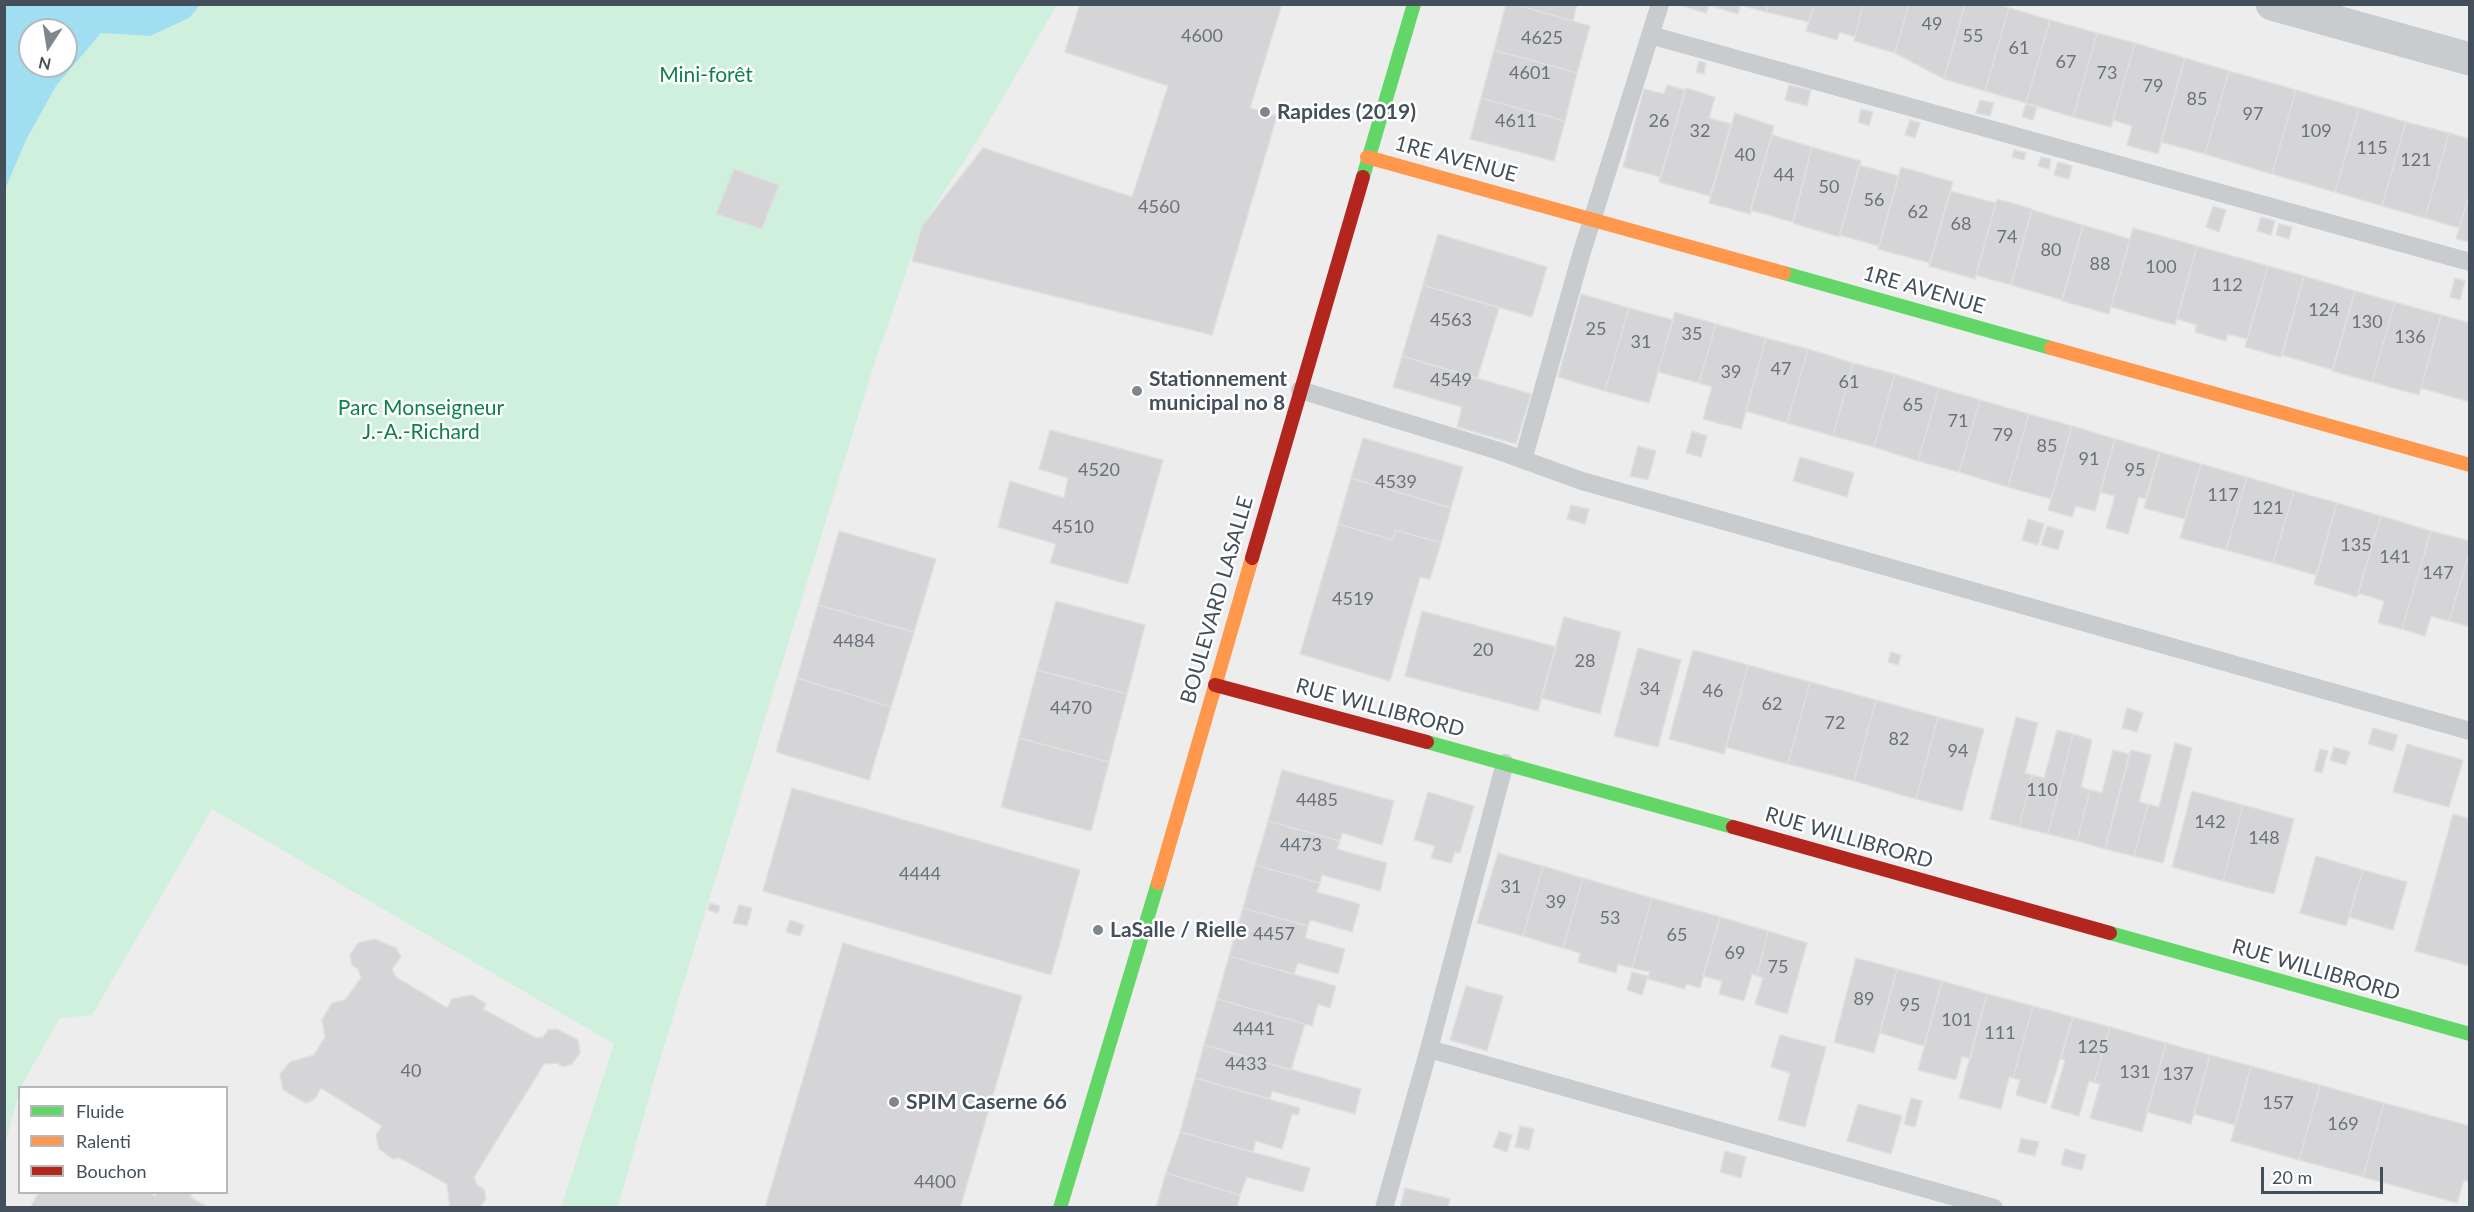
<!DOCTYPE html>
<html>
<head>
<meta charset="utf-8">
<style>
	body { margin:0 }
	#map { position:relative; width:2474px; height:1212px; overflow:hidden; background:#eeeded; font-family:Lato,sans-serif }
	canvas { display:block }
	.frame { position:absolute; inset:0; border:6px solid #434f5b; pointer-events:none }
	.legend { position:absolute; left:18px; top:1086px; width:210px; height:108px; box-sizing:border-box; background:#fff; border:2px solid #b4b9bd; margin:0; padding:8px 10px; list-style:none; font-size:18px; color:#434f5b }
	.legend li { display:flex; align-items:center; gap:12px; height:30px }
	.legend b { width:30px; border:2px solid #b4b9bd }
	.north { position:absolute; left:18px; top:18px; width:60px; height:60px; box-sizing:border-box; background:#fff; border:2px solid #b4b9bd; border-radius:50%; rotate:192deg; font-size:16px; font-weight:700; line-height:24px; text-align:center; color:#434f5b }
	.north::after { content:''; display:block; margin:auto; width:21px; height:27px; background:#7f868e; clip-path:polygon(50% 0,100% 100%,50% 72%,0 100%) }
	.scale { position:absolute; left:2261px; top:1167px; width:122px; height:27px; box-sizing:border-box; border:3px solid #434f5b; border-top:0; padding-left:8px; font-size:18px; line-height:21px; white-space:nowrap; color:#434f5b; -webkit-text-stroke:4px #fff; paint-order:stroke }
</style>
</head>
<body>
<div id="map">
<canvas width="2474" height="1212"></canvas>
<div class="frame"></div>
<ul class="legend">
<li><b style="height:8px;background:#63d668"></b>Fluide</li>
<li><b style="height:8px;background:#ff974d"></b>Ralenti</li>
<li><b style="height:8px;background:#b3261e"></b>Bouchon</li>
</ul>
<div class="north">N</div>
<div class="scale">20 m</div>
</div>
<script>
const context = document.querySelector('canvas').getContext('2d');
context.lineJoin = 'round';
function paint(path, color) { context.fillStyle = color; context.fill(path, 'evenodd'); }
function stroke(path, color, width, dash) { context.strokeStyle = color; context.lineWidth = width; context.lineCap = dash ? 'butt' : 'round'; context.setLineDash(dash || []); context.stroke(path); }
function drawText(font, color, halo, rows, align = 'center') {
  context.font = font + ' Lato,sans-serif'; context.lineWidth = 5; context.setLineDash([]); context.textBaseline = 'middle'; context.strokeStyle = halo; context.fillStyle = color; for (const [text, x, y, turn = 0] of rows) {
    context.save(); context.translate(x, y); context.rotate((+turn || 0) * Math.PI / 180); context.textAlign = isNaN(turn) ? turn : align; if (halo) context.strokeText(text, 0, 0); context.fillText(text, 0, 0); context.restore();
  }
}
paint(new Path2D(`
	M 200,4 L 1057,5 L 981,135 L 922,226 L 873,368 L 657,1069 L 618,1207 L 561,1207 L 614,1044 L 212,809 L 92,1015 L 60,1018 L 20,1088 L 5,1146 L 5,189 L 26,140 L 56,86 L 101,33 L 150,36 L 189,18 Z`), '#cff0dc');
paint(new Path2D(`
	M 5,4 L 200,4 L 200,5 L 189,18 L 150,36 L 101,33 L 56,86 L 26,140 L 5,189 ZM 30,30 L 66,30 L 66,66 L 30,66 Z`), '#a0def1');
const building = new Path2D(`
	M 1080,4 L 1282,4 L 1250,108 L 1277,116 L 1212,335 L 912,261 L 922,226 L 983,148 L 1132,197 L 1168,86 L 1065,52 Z
	M 1506,4 L 1514,4 L 1590,26 L 1577,73 L 1494,50 Z
	M 1514,4 L 1577,4 L 1573,21 Z
	M 1676,4 L 1719,4 L 1718,8 L 1709,5 L 1706,13 Z
	M 1719,4 L 1768,4 L 1766,12 L 1740,5 L 1738,14 L 1718,8 Z
	M 1768,4 L 1814,4 L 1809,22 L 1766,12 Z
	M 1814,4 L 1863,4 L 1855,37 L 1840,32 L 1837,40 L 1806,31 Z
	M 1863,4 L 1909,4 L 1895,53 L 1854,41 Z
	M 1909,4 L 1965,4 L 1944,79 L 1895,53 Z
	M 1965,4 L 1998,4 L 2009,8 L 1985,91 L 1944,79 Z
	M 2009,8 L 2050,20 L 2026,103 L 1985,91 Z
	M 2050,20 L 2097,33 L 2073,117 L 2026,103 Z
	M 2097,33 L 2135,43 L 2111,127 L 2073,117 Z
	M 2135,43 L 2185,58 L 2158,154 L 2127,145 L 2132,126 L 2113,120 Z
	M 1494,50 L 1577,73 L 1565,121 L 1481,98 Z
	M 2185,58 L 2229,71 L 2205,154 L 2161,142 Z
	M 1699,61 L 1706,63 L 1704,74 L 1696,72 Z
	M 2229,71 L 2296,90 L 2272,174 L 2205,154 Z
	M 1667,85 L 1685,90 L 1661,177 L 1623,167 L 1644,89 L 1664,94 Z
	M 1789,85 L 1811,90 L 1807,106 L 1785,100 Z
	M 1686,88 L 1715,97 L 1709,118 L 1731,124 L 1710,196 L 1659,182 Z
	M 2296,90 L 2359,108 L 2335,192 L 2272,174 Z
	M 1481,98 L 1565,121 L 1554,161 L 1470,139 Z
	M 1980,100 L 1994,103 L 1990,116 L 1976,113 Z
	M 2026,104 L 2037,107 L 2033,120 L 2022,117 Z
	M 2359,108 L 2406,122 L 2382,206 L 2335,192 Z
	M 1861,109 L 1873,112 L 1869,126 L 1858,122 Z
	M 1735,113 L 1774,126 L 1750,214 L 1709,203 Z
	M 1910,120 L 1920,123 L 1915,138 L 1905,135 Z
	M 2406,122 L 2449,133 L 2425,218 L 2382,206 Z
	M 2449,133 L 2470,139 L 2470,192 L 2459,228 L 2425,218 Z
	M 1772,135 L 1812,147 L 1793,222 L 1750,210 Z
	M 1812,147 L 1861,161 L 1839,237 L 1793,223 Z
	M 2014,150 L 2026,153 L 2024,160 L 2012,157 Z
	M 2041,157 L 2051,159 L 2049,169 L 2038,166 Z
	M 2058,162 L 2072,166 L 2069,179 L 2054,175 Z
	M 1859,165 L 1899,176 L 1879,246 L 1840,235 Z
	M 1901,167 L 1953,182 L 1930,263 L 1878,249 Z
	M 734,169 L 779,185 L 762,229 L 716,214 Z
	M 1950,191 L 1996,203 L 1975,279 L 1929,266 Z
	M 2470,192 L 2470,242 L 2456,239 Z
	M 1997,199 L 2032,209 L 2011,285 L 1976,275 Z
	M 2213,206 L 2226,210 L 2219,232 L 2206,227 Z
	M 2032,210 L 2083,225 L 2062,300 L 2011,285 Z
	M 2261,217 L 2275,221 L 2271,235 L 2257,231 Z
	M 2279,224 L 2292,227 L 2289,239 L 2276,235 Z
	M 2083,225 L 2130,239 L 2109,314 L 2062,301 Z
	M 2133,228 L 2197,246 L 2175,325 L 2111,307 Z
	M 1438,234 L 1547,267 L 1532,317 L 1423,285 Z
	M 2197,246 L 2268,266 L 2247,339 L 2228,334 L 2226,341 L 2195,332 L 2197,325 L 2177,319 Z
	M 2268,266 L 2304,276 L 2281,357 L 2245,347 Z
	M 2304,276 L 2355,291 L 2333,370 L 2282,355 Z
	M 2455,278 L 2465,281 L 2460,300 L 2450,297 Z
	M 1423,285 L 1499,308 L 1477,379 L 1402,356 Z
	M 2355,291 L 2395,302 L 2372,382 L 2332,371 Z
	M 1581,294 L 1629,308 L 1605,391 L 1558,377 Z
	M 2395,302 L 2441,315 L 2419,395 L 2372,382 Z
	M 1629,308 L 1673,320 L 1649,403 L 1605,391 Z
	M 1675,312 L 1716,324 L 1699,383 L 1658,372 Z
	M 2441,315 L 2470,323 L 2470,402 L 2421,388 Z
	M 1716,324 L 1766,338 L 1741,429 L 1703,419 L 1712,387 L 1699,383 Z
	M 1766,338 L 1808,349 L 1787,423 L 1746,411 Z
	M 1808,349 L 1853,363 L 1833,436 L 1787,423 Z
	M 1402,356 L 1531,394 L 1516,444 L 1457,427 L 1462,407 L 1393,387 Z
	M 1853,363 L 1895,374 L 1874,447 L 1833,436 Z
	M 1895,374 L 1939,388 L 1918,461 L 1874,447 Z
	M 1939,388 L 1980,400 L 1959,472 L 1918,461 Z
	M 1980,400 L 2029,414 L 2008,487 L 1959,472 Z
	M 2029,414 L 2072,426 L 2051,499 L 2008,487 Z
	M 2072,426 L 2115,439 L 2095,511 L 2076,506 L 2072,517 L 2048,510 Z
	M 1050,430 L 1163,460 L 1128,584 L 1050,563 L 1056,544 L 998,527 L 1010,481 L 1064,498 L 1068,478 L 1039,469 Z
	M 1692,431 L 1707,436 L 1701,457 L 1686,453 Z
	M 1363,438 L 1463,467 L 1451,508 L 1351,478 Z
	M 2115,439 L 2160,452 L 2145,499 L 2139,497 L 2128,534 L 2106,528 L 2115,496 L 2100,492 Z
	M 1638,446 L 1656,451 L 1648,480 L 1630,476 Z
	M 2160,452 L 2201,464 L 2185,519 L 2144,508 Z
	M 1800,457 L 1854,473 L 1847,497 L 1793,481 Z
	M 2201,464 L 2247,477 L 2226,550 L 2180,538 Z
	M 2247,477 L 2294,491 L 2273,563 L 2226,550 Z
	M 1351,478 L 1451,508 L 1441,543 L 1395,530 L 1393,540 L 1338,524 Z
	M 2294,491 L 2337,503 L 2316,575 L 2273,563 Z
	M 2337,503 L 2381,516 L 2357,597 L 2314,584 Z
	M 1571,505 L 1589,509 L 1585,524 L 1567,519 Z
	M 2381,516 L 2431,531 L 2402,629 L 2378,623 L 2384,601 L 2358,593 Z
	M 2028,519 L 2044,524 L 2038,545 L 2022,540 Z
	M 1338,524 L 1393,540 L 1395,530 L 1441,543 L 1430,579 L 1420,577 L 1390,681 L 1300,654 Z
	M 2047,526 L 2064,531 L 2058,550 L 2041,545 Z
	M 839,531 L 936,559 L 914,632 L 818,605 Z
	M 2431,531 L 2470,541 L 2470,550 L 2449,621 L 2431,616 L 2425,636 L 2402,629 Z
	M 2470,550 L 2470,627 L 2449,621 Z
	M 1056,601 L 1145,625 L 1127,694 L 1037,670 Z
	M 818,605 L 914,632 L 891,707 L 797,678 Z
	M 1422,611 L 1556,647 L 1538,711 L 1405,676 Z
	M 1564,617 L 1621,632 L 1600,714 L 1541,698 Z
	M 1638,648 L 1681,660 L 1658,747 L 1614,736 Z
	M 1693,650 L 1748,665 L 1724,754 L 1669,739 Z
	M 1891,652 L 1901,655 L 1898,665 L 1888,662 Z
	M 1748,665 L 1810,682 L 1788,764 L 1726,747 Z
	M 1037,670 L 1127,694 L 1109,762 L 1019,738 Z
	M 797,678 L 891,707 L 869,780 L 776,752 Z
	M 1810,682 L 1876,700 L 1854,781 L 1788,764 Z
	M 1876,700 L 1938,717 L 1916,799 L 1854,781 Z
	M 2127,708 L 2143,713 L 2137,732 L 2122,728 Z
	M 1938,717 L 1984,729 L 1962,811 L 1916,799 Z
	M 2016,717 L 2038,723 L 2025,773 L 2032,775 L 2019,827 L 1990,819 Z
	M 2373,728 L 2398,735 L 2393,751 L 2368,744 Z
	M 2057,730 L 2073,734 L 2048,834 L 2019,827 L 2032,775 L 2044,778 Z
	M 2073,734 L 2092,740 L 2081,787 L 2090,790 L 2077,841 L 2048,834 Z
	M 1019,738 L 1109,762 L 1091,831 L 1001,807 Z
	M 2175,743 L 2192,748 L 2163,863 L 2134,856 L 2148,804 L 2159,807 Z
	M 2407,744 L 2463,760 L 2449,807 L 2393,792 Z
	M 2334,747 L 2350,752 L 2346,765 L 2330,760 Z
	M 2320,749 L 2328,751 L 2322,773 L 2314,771 Z
	M 2113,750 L 2129,754 L 2105,849 L 2077,841 L 2090,790 L 2102,793 Z
	M 2131,750 L 2151,755 L 2139,802 L 2148,804 L 2134,856 L 2105,849 Z
	M 1282,770 L 1394,801 L 1382,845 L 1342,833 L 1340,841 L 1268,821 Z
	M 792,788 L 1080,870 L 1051,975 L 763,891 Z
	M 2192,791 L 2243,805 L 2223,881 L 2172,867 Z
	M 1428,792 L 1474,806 L 1460,853 L 1455,852 L 1451,863 L 1431,858 L 1435,846 L 1414,840 Z
	M 2243,805 L 2294,819 L 2274,894 L 2223,881 Z
	M 2453,814 L 2470,819 L 2470,966 L 2415,951 Z
	M 1268,821 L 1340,841 L 1337,849 L 1387,863 L 1380,891 L 1322,875 L 1320,883 L 1255,865 Z
	M 1498,853 L 1543,866 L 1523,936 L 1477,923 Z
	M 2316,856 L 2363,870 L 2346,926 L 2300,913 Z
	M 1255,865 L 1320,883 L 1317,892 L 1360,904 L 1352,932 L 1310,920 L 1308,926 L 1243,908 Z
	M 1543,866 L 1583,878 L 1563,948 L 1523,936 Z
	M 2363,870 L 2407,882 L 2393,930 L 2349,917 Z
	M 1583,878 L 1652,898 L 1632,968 L 1618,964 L 1616,973 L 1578,962 L 1580,953 L 1563,948 Z
	M 1652,898 L 1720,917 L 1700,988 L 1686,984 L 1685,989 L 1648,979 L 1650,972 L 1632,968 Z
	M 710,903 L 720,906 L 718,913 L 708,910 Z
	M 739,905 L 752,908 L 747,926 L 733,923 Z
	M 1243,908 L 1308,926 L 1305,938 L 1345,949 L 1338,974 L 1298,963 L 1294,974 L 1229,956 Z
	M 1720,917 L 1768,931 L 1757,976 L 1752,974 L 1744,1001 L 1719,994 L 1722,981 L 1703,976 Z
	M 790,920 L 804,925 L 800,936 L 786,932 Z
	M 1768,931 L 1807,943 L 1787,1014 L 1755,1004 L 1763,978 L 1757,976 Z
	M 375,939 L 396,948 L 401,957 L 392,969 L 396,977 L 447,1008 L 452,999 L 472,995 L 486,1004 L 483,1009 L 536,1038 L 543,1037 L 548,1030 L 557,1029 L 578,1040 L 580,1053 L 572,1064 L 563,1067 L 557,1063 L 544,1064 L 474,1177 L 477,1185 L 484,1189 L 486,1199 L 480,1208 L 450,1208 L 447,1184 L 400,1158 L 393,1159 L 379,1149 L 376,1135 L 382,1126 L 321,1088 L 315,1099 L 306,1103 L 283,1090 L 280,1074 L 290,1062 L 314,1055 L 325,1037 L 322,1020 L 332,1003 L 345,1000 L 361,978 L 358,969 L 352,965 L 350,955 L 358,943 Z
	M 843,943 L 1022,996 L 960,1208 L 765,1208 Z
	M 1229,956 L 1336,986 L 1330,1008 L 1318,1004 L 1312,1026 L 1217,999 Z
	M 1856,958 L 1897,969 L 1874,1053 L 1834,1042 Z
	M 1897,969 L 1942,981 L 1924,1046 L 1880,1033 Z
	M 1632,972 L 1648,976 L 1642,995 L 1627,990 Z
	M 1942,981 L 1987,994 L 1970,1059 L 1962,1056 L 1956,1080 L 1918,1070 Z
	M 1466,986 L 1503,996 L 1487,1051 L 1450,1040 Z
	M 1987,994 L 2033,1006 L 2013,1078 L 2009,1077 L 2001,1109 L 1959,1098 Z
	M 1217,999 L 1305,1024 L 1291,1070 L 1204,1045 Z
	M 2033,1006 L 2073,1017 L 2046,1104 L 2016,1095 L 2020,1080 L 2013,1078 Z
	M 2073,1017 L 2110,1027 L 2094,1083 L 2089,1081 L 2079,1116 L 2051,1108 L 2065,1060 L 2061,1059 Z
	M 2110,1027 L 2166,1043 L 2142,1132 L 2090,1118 L 2100,1084 L 2094,1083 Z
	M 1780,1035 L 1826,1047 L 1805,1127 L 1778,1120 L 1790,1073 L 1771,1067 Z
	M 2166,1043 L 2210,1055 L 2191,1124 L 2147,1112 Z
	M 1204,1045 L 1361,1089 L 1355,1114 L 1272,1091 L 1270,1099 L 1195,1078 Z
	M 2210,1055 L 2251,1066 L 2235,1125 L 2194,1114 Z
	M 2251,1066 L 2320,1085 L 2299,1160 L 2231,1141 Z
	M 1195,1078 L 1300,1108 L 1298,1115 L 1292,1114 L 1282,1149 L 1256,1141 L 1253,1152 L 1180,1132 Z
	M 2320,1085 L 2384,1103 L 2363,1177 L 2299,1160 Z
	M 1911,1098 L 1922,1101 L 1915,1127 L 1904,1124 Z
	M 2384,1103 L 2470,1126 L 2470,1179 L 2469,1182 L 2464,1180 L 2457,1203 L 2363,1177 Z
	M 1858,1104 L 1902,1116 L 1891,1154 L 1847,1141 Z
	M 1520,1126 L 1534,1129 L 1529,1150 L 1515,1147 Z
	M 1499,1131 L 1512,1135 L 1507,1152 L 1493,1147 Z
	M 1180,1132 L 1310,1168 L 1303,1192 L 1247,1177 L 1240,1195 L 1166,1173 Z
	M 2021,1138 L 2039,1142 L 2035,1156 L 2018,1152 Z
	M 2065,1149 L 2086,1155 L 2082,1170 L 2061,1165 Z
	M 1725,1151 L 1746,1157 L 1741,1178 L 1720,1172 Z
	M 1166,1173 L 1240,1195 L 1237,1208 L 1156,1208 Z
	M 1405,1188 L 1450,1199 L 1448,1208 L 1400,1208 Z
	M 39,1192 L 149,1192 L 155,1196 L 157,1192 L 193,1192 L 190,1197 L 209,1208 L 30,1208 Z`);
paint(building, '#d5d5d7');
stroke(building, '#dfdfe0', 1.5);
stroke(new Path2D(`
	M 1650,35 L 2470,262
	M 1300,390 L 1499,451 L 1582,481 L 2470,731
	M 1523,460 L 1581,255 L 1660,4
	M 1429,1049 L 1994,1208
	M 1384,1208 L 1429,1049 L 1505,763`), '#c9ccce', 18);
stroke(new Path2D(`
	M 2272,4 L 2470,59`), '#c9ccce', 33);
stroke(new Path2D(`
	M 1363,177 L 1414,4
	M 1784,273 L 2051,348
	M 1427,742 L 1733,827
	M 2110,933 L 2470,1034
	M 1060,1208 L 1158,883`), '#63d668', 14);
stroke(new Path2D(`
	M 1367,157 L 1784,273
	M 2051,348 L 2470,465
	M 1158,883 L 1252,558`), '#ff974d', 14);
stroke(new Path2D(`
	M 1252,558 L 1363,177
	M 1215,685 L 1427,742
	M 1733,827 L 2110,933`), '#b3261e', 14);
for (const [x, y, r, color] of [
	[1265,112,6,"#7f868e"],
	[1137,391,6,"#7f868e"],
	[1098,930,6,"#7f868e"],
	[894,1102,6,"#7f868e"]
]) { const dot = new Path2D(); dot.arc(x, y, r, 0, 2 * Math.PI); context.fillStyle = color; context.fill(dot); stroke(dot, '#fff', 2); }
drawText('18px', '#69727b', null, [
	["49",1932,24],
	["4600",1202,36],
	["55",1973,36],
	["4625",1542,38],
	["61",2019,48],
	["67",2066,62],
	["4601",1530,73],
	["73",2107,73],
	["79",2153,86],
	["85",2197,99],
	["97",2253,114],
	["4611",1516,121],
	["26",1659,121],
	["32",1700,131],
	["109",2316,131],
	["115",2372,148],
	["40",1745,155],
	["121",2416,160],
	["44",1784,175],
	["50",1829,187],
	["56",1874,200],
	["4560",1159,207],
	["62",1918,212],
	["68",1961,224],
	["74",2007,237],
	["80",2051,250],
	["88",2100,264],
	["100",2161,267],
	["112",2227,285],
	["124",2324,310],
	["4563",1451,320],
	["130",2367,322],
	["25",1596,329],
	["35",1692,334],
	["136",2410,337],
	["31",1641,342],
	["47",1781,369],
	["39",1731,372],
	["4549",1451,380],
	["61",1849,382],
	["65",1913,405],
	["71",1958,421],
	["79",2003,435],
	["85",2047,446],
	["91",2089,459],
	["4520",1099,470],
	["95",2135,470],
	["4539",1396,482],
	["117",2223,495],
	["121",2268,508],
	["4510",1073,527],
	["135",2356,545],
	["141",2395,557],
	["147",2438,573],
	["4519",1353,599],
	["4484",854,641],
	["20",1483,650],
	["28",1585,661],
	["34",1650,689],
	["46",1713,691],
	["62",1772,704],
	["4470",1071,708],
	["72",1835,723],
	["82",1899,739],
	["94",1958,751],
	["110",2042,790],
	["4485",1317,800],
	["142",2210,822],
	["148",2264,838],
	["4473",1301,845],
	["4444",920,874],
	["31",1511,887],
	["39",1556,902],
	["53",1610,918],
	["4457",1274,934],
	["65",1677,935],
	["69",1735,953],
	["75",1778,967],
	["89",1864,999],
	["95",1910,1005],
	["101",1957,1020],
	["4441",1254,1029],
	["111",2000,1033],
	["125",2093,1047],
	["4433",1246,1064],
	["40",411,1071],
	["131",2135,1072],
	["137",2178,1074],
	["157",2278,1103],
	["169",2343,1124],
	["4400",935,1182]
]);
drawText('21px', '#0e824c', '#fff', [
	["Mini-forêt",706,75],
	["Parc Monseigneur",421,408],
	["J.-A.-Richard",421,432]
]);
drawText('bold 21px', '#434f5b', '#fff', [
	["Rapides (2019)",1277,112],
	["Stationnement",1149,379],
	["municipal no 8",1149,403],
	["LaSalle / Rielle",1110,930],
	["SPIM Caserne 66",906,1102]
], 'left');
drawText('21px', '#434f5b', '#fff', [
	["1RE AVENUE",1456,159,15],
	["1RE AVENUE",1924,290,16],
	["BOULEVARD LASALLE",1217,600,-74],
	["RUE WILLIBRORD",1380,708,15],
	["RUE WILLIBRORD",1849,838,16],
	["RUE WILLIBRORD",2316,970,16]
]);
</script>
</body>
</html>
